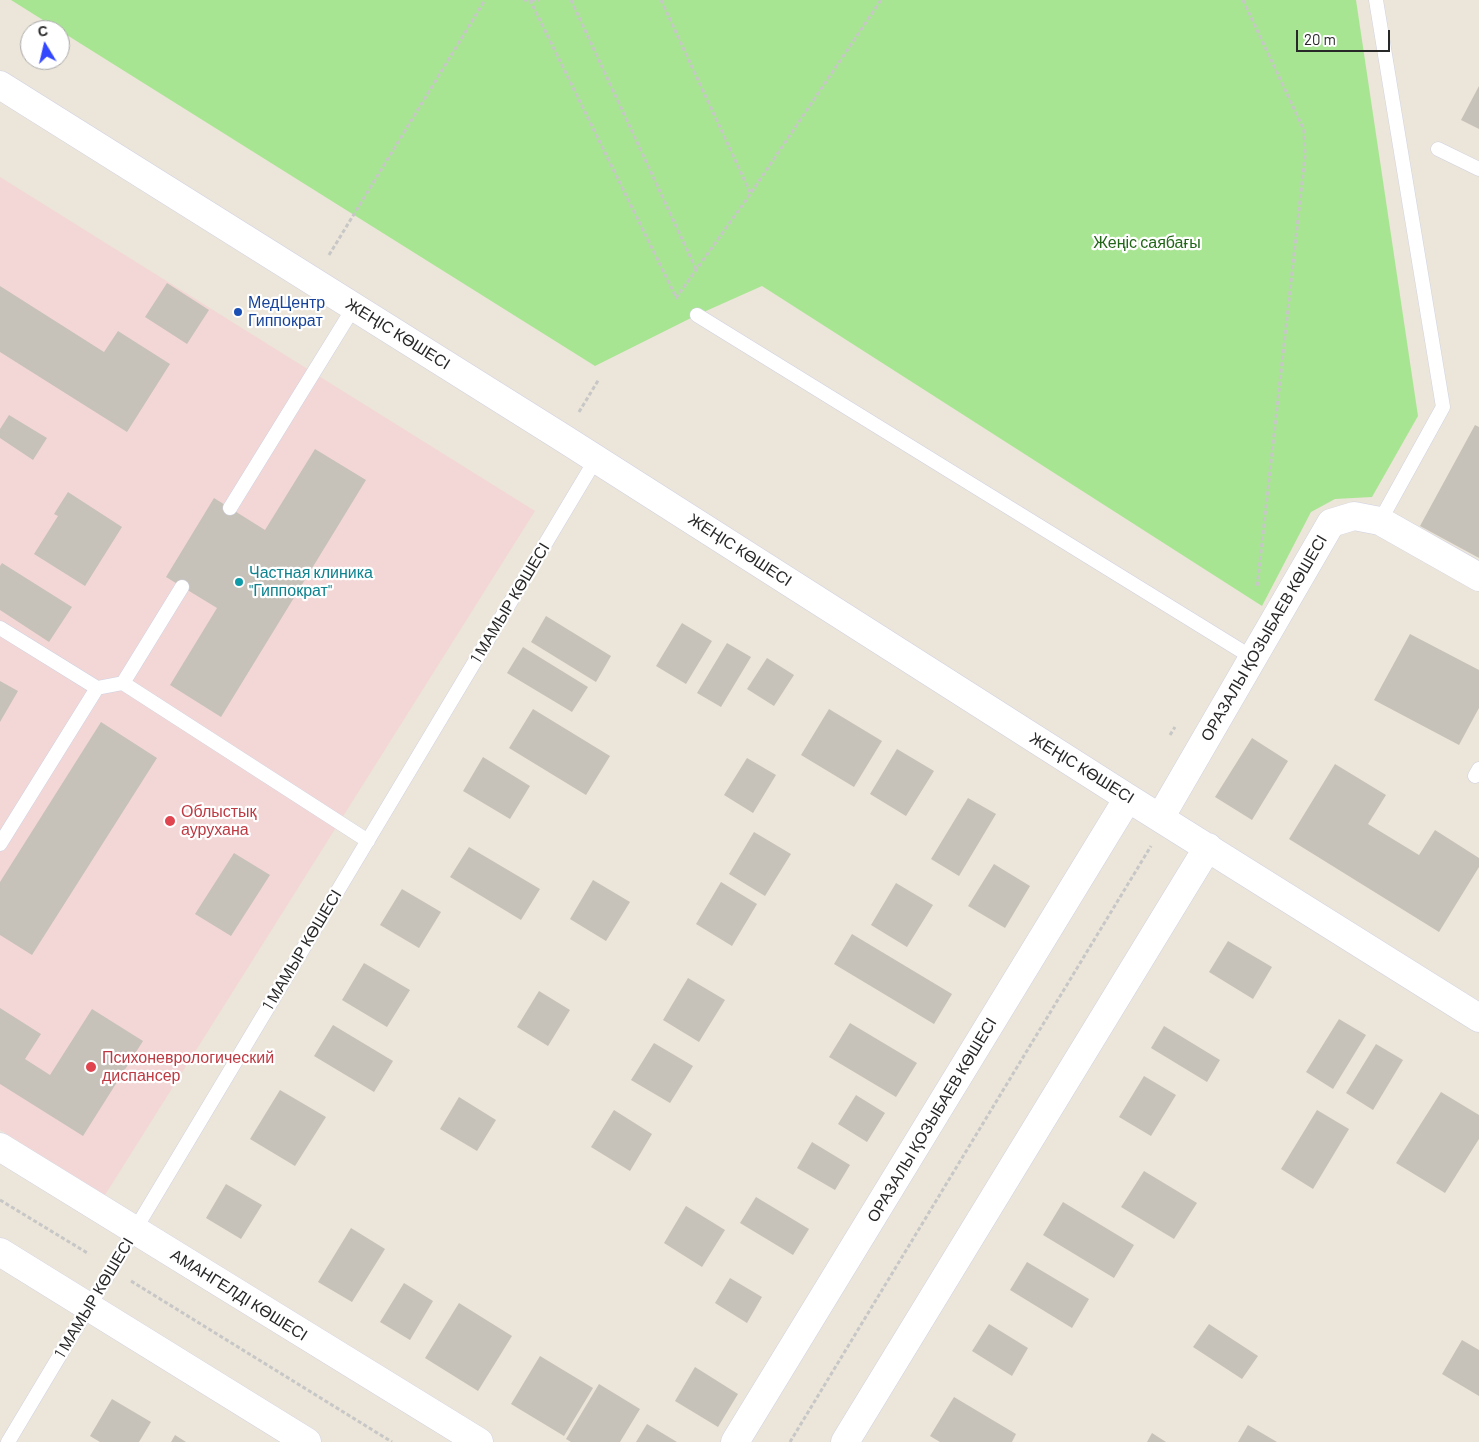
<!DOCTYPE html>
<html>
<head>
<meta charset="utf-8">
<style>
	body { margin:0 }
	#map { position:relative; width:1479px; height:1442px; overflow:hidden; background:#ece5d9; font-family:Barlow,sans-serif }
	canvas { display:block }
	.north { position:absolute; left:20px; top:20px; width:50px; height:50px; box-sizing:border-box; background:#fff; border:1px solid #a9a9a9; border-radius:50%; rotate:351deg; font-size:14px; font-weight:700; line-height:20px; text-align:center; color:#282828 }
	.north::after { content:''; display:block; margin:auto; width:18px; height:22px; background:#3347ff; clip-path:polygon(50% 0,100% 100%,50% 72%,0 100%) }
	.scale { position:absolute; left:1296px; top:30px; width:94px; height:22px; box-sizing:border-box; border:2px solid #282828; border-top:0; padding-left:6px; font-size:15px; line-height:18px; white-space:nowrap; color:#282828; -webkit-text-stroke:4px #fff; paint-order:stroke }
</style>
</head>
<body>
<div id="map">
<canvas width="1479" height="1442"></canvas>
<div class="north">С</div>
<div class="scale">20 m</div>
</div>
<script>
const context = document.querySelector('canvas').getContext('2d');
context.lineJoin = 'round';
function paint(path, color) { context.fillStyle = color; context.fill(path, 'evenodd'); }
function stroke(path, color, width, dash) { context.strokeStyle = color; context.lineWidth = width; context.lineCap = dash ? 'butt' : 'round'; context.setLineDash(dash || []); context.stroke(path); }
function drawText(font, color, halo, rows, align = 'center') {
  context.font = font + ' Barlow,sans-serif'; context.lineWidth = 4.5; context.setLineDash([]); context.textBaseline = 'middle'; context.strokeStyle = halo; context.fillStyle = color; for (const [text, x, y, turn = 0] of rows) {
    context.save(); context.translate(x, y); context.rotate((+turn || 0) * Math.PI / 180); context.textAlign = isNaN(turn) ? turn : align; if (halo) context.strokeText(text, 0, 0); context.fillText(text, 0, 0); context.restore();
  }
}
paint(new Path2D(`
	M 0,177 L 535,511 L 105,1195 L 0,1130 Z`), '#f3d7d6');
paint(new Path2D(`
	M 11,0 L 1356,0 L 1418,416 L 1372,497 L 1335,499 L 1311,512 L 1262,606 L 762,286 L 697,315 L 595,366 Z`), '#a8e593');
paint(new Path2D(`
	M 1479,86 L 1479,129 L 1461,120 Z
	M 167,283 L 209,310 L 187,344 L 145,317 Z
	M 0,286 L 104,352 L 118,331 L 170,364 L 127,432 L 0,352 Z
	M 9,415 L 47,438 L 33,460 L 0,438 L 0,429 Z
	M 1475,425 L 1479,427 L 1479,558 L 1420,526 Z
	M 315,449 L 366,480 L 221,717 L 170,685 L 217,608 L 166,577 L 214,498 L 265,530 Z
	M 68,492 L 122,527 L 85,586 L 34,554 L 58,516 L 54,514 Z
	M 2,563 L 72,607 L 49,642 L 0,610 L 0,566 Z
	M 546,616 L 611,656 L 596,682 L 531,642 Z
	M 682,623 L 712,641 L 686,684 L 656,666 Z
	M 1410,634 L 1479,670 L 1479,708 L 1459,745 L 1374,700 Z
	M 727,643 L 751,657 L 721,707 L 697,693 Z
	M 523,647 L 588,687 L 572,712 L 507,673 Z
	M 767,658 L 794,675 L 774,706 L 747,689 Z
	M 0,681 L 18,691 L 0,722 Z
	M 533,709 L 610,756 L 586,795 L 509,748 Z
	M 829,709 L 882,741 L 854,787 L 801,755 Z
	M 101,722 L 157,758 L 32,955 L 0,935 L 0,882 Z
	M 1252,738 L 1288,761 L 1252,820 L 1215,797 Z
	M 897,749 L 934,771 L 906,816 L 870,794 Z
	M 483,757 L 530,786 L 510,819 L 463,791 Z
	M 747,758 L 776,775 L 753,813 L 724,795 Z
	M 1335,764 L 1386,795 L 1368,824 L 1419,855 L 1435,830 L 1479,858 L 1479,867 L 1439,932 L 1289,839 Z
	M 968,798 L 996,814 L 959,876 L 931,859 Z
	M 754,832 L 791,854 L 765,896 L 729,874 Z
	M 469,847 L 540,889 L 521,920 L 450,877 Z
	M 234,853 L 270,875 L 231,936 L 195,914 Z
	M 994,864 L 1030,886 L 1005,928 L 968,906 Z
	M 593,880 L 630,902 L 606,941 L 570,919 Z
	M 721,882 L 757,904 L 732,946 L 696,924 Z
	M 896,883 L 933,905 L 907,947 L 871,925 Z
	M 402,889 L 441,912 L 419,948 L 380,925 Z
	M 852,934 L 952,994 L 934,1024 L 834,964 Z
	M 1228,941 L 1272,967 L 1253,999 L 1209,972 Z
	M 364,963 L 410,990 L 387,1027 L 342,1000 Z
	M 688,978 L 725,1000 L 699,1042 L 663,1020 Z
	M 539,991 L 570,1010 L 548,1046 L 517,1027 Z
	M 0,1008 L 41,1034 L 25,1059 L 50,1075 L 92,1009 L 143,1041 L 83,1136 L 0,1084 Z
	M 1339,1019 L 1366,1035 L 1333,1089 L 1306,1072 Z
	M 850,1023 L 917,1063 L 896,1097 L 829,1057 Z
	M 333,1025 L 393,1061 L 374,1092 L 314,1056 Z
	M 1164,1026 L 1220,1060 L 1207,1082 L 1151,1048 Z
	M 654,1043 L 693,1066 L 670,1103 L 631,1080 Z
	M 1376,1044 L 1403,1060 L 1373,1110 L 1346,1093 Z
	M 1144,1076 L 1176,1095 L 1151,1136 L 1119,1117 Z
	M 280,1090 L 326,1117 L 295,1166 L 250,1139 Z
	M 1441,1092 L 1479,1115 L 1479,1139 L 1445,1193 L 1396,1163 Z
	M 856,1095 L 885,1113 L 867,1142 L 838,1124 Z
	M 459,1097 L 496,1120 L 477,1151 L 440,1129 Z
	M 614,1110 L 652,1134 L 630,1171 L 591,1147 Z
	M 1317,1110 L 1349,1129 L 1313,1189 L 1281,1169 Z
	M 812,1142 L 850,1165 L 835,1190 L 797,1168 Z
	M 1144,1171 L 1197,1203 L 1174,1239 L 1121,1207 Z
	M 226,1184 L 262,1205 L 241,1239 L 206,1218 Z
	M 756,1197 L 809,1229 L 793,1255 L 740,1223 Z
	M 1063,1202 L 1134,1245 L 1114,1278 L 1043,1235 Z
	M 686,1206 L 725,1230 L 702,1267 L 664,1243 Z
	M 351,1228 L 385,1249 L 352,1302 L 318,1282 Z
	M 1027,1262 L 1089,1299 L 1072,1328 L 1010,1290 Z
	M 730,1278 L 762,1297 L 747,1323 L 715,1303 Z
	M 404,1283 L 433,1301 L 410,1340 L 380,1322 Z
	M 459,1303 L 512,1336 L 478,1391 L 425,1358 Z
	M 989,1324 L 1028,1348 L 1012,1376 L 972,1351 Z
	M 1209,1324 L 1258,1356 L 1242,1379 L 1193,1347 Z
	M 1462,1340 L 1479,1350 L 1479,1396 L 1442,1374 Z
	M 540,1356 L 593,1388 L 564,1436 L 511,1404 Z
	M 695,1367 L 738,1394 L 718,1427 L 675,1401 Z
	M 599,1384 L 640,1409 L 620,1442 L 571,1442 L 566,1439 Z
	M 954,1397 L 1016,1434 L 1012,1442 L 940,1442 L 930,1436 Z
	M 112,1399 L 151,1422 L 139,1442 L 100,1442 L 90,1436 Z
	M 647,1424 L 677,1442 L 636,1442 Z
	M 1248,1425 L 1277,1442 L 1238,1442 Z
	M 1152,1433 L 1166,1442 L 1147,1442 Z
	M 175,1435 L 186,1442 L 171,1442 Z`), '#c7c2b9');
const service = new Path2D(`
	M 1376,0 L 1443,407 L 1380,521
	M 1438,149 L 1479,169
	M 697,315 L 1253,658
	M 230,508 L 354,307
	M 0,628 L 97,688
	M 123,683 L 368,841
	M 1475,776 L 1479,769
	M 0,844 L 97,688 L 123,683 L 182,587
	M 8,1442 L 596,459`);
const minor = new Path2D(`
	M 0,1147 L 479,1442
	M 0,1252 L 307,1442`);
const tertiary = new Path2D(`
	M 0,85 L 563,438 L 1128,798 L 1479,1018
	M 1160,818 L 1331,523 L 1354,516 L 1380,521 L 1479,577
	M 735,1442 L 1128,798
	M 845,1442 L 1208,847`);
stroke(service, '#cfd1e2', 15);
stroke(minor, '#cfd1e2', 29);
stroke(tertiary, '#cfd1e2', 29);
stroke(new Path2D(`
	M 523,0 L 528,0
	M 530,0 L 677,299
	M 531,0 L 539,0
	M 571,0 L 696,269
	M 661,0 L 750,192
	M 1243,0 L 1304,130 L 1305,156 L 1257,588
	M 329,255 L 485,0
	M 676,298 L 751,193 L 881,0
	M 579,412 L 599,379
	M 1170,735 L 1175,727
	M 0,1200 L 89,1254
	M 131,1281 L 392,1442
	M 790,1442 L 1151,846`), '#c7c7c7', 3, [4, 2.5]);
stroke(service, '#fff', 14);
stroke(minor, '#fff', 28);
stroke(tertiary, '#fff', 28);
for (const [x, y, r, color] of [
	[238,312,5,"#1a4fb4"],
	[239,582,5,"#0f9aa8"],
	[170,821,6,"#e0444e"],
	[91,1067,6,"#e0444e"]
]) { const dot = new Path2D(); dot.arc(x, y, r, 0, 2 * Math.PI); context.fillStyle = color; context.fill(dot); stroke(dot, '#fff', 2); }
drawText('16px', '#216717', '#fff', [
	["Жеңіс саябағы",1147,243]
]);
drawText('16px', '#164399', '#fff', [
	["МедЦентр",248,303],
	["Гиппократ",248,321]
], 'left');
drawText('16px', '#282828', '#fff', [
	["ЖЕҢІС КӨШЕСІ",398,334,32],
	["ЖЕҢІС КӨШЕСІ",740,550,33],
	["1 МАМЫР КӨШЕСІ",510,603,-59],
	["ОРАЗАЛЫ ҚОЗЫБАЕВ КӨШЕСІ",1264,638,-60],
	["ЖЕҢІС КӨШЕСІ",1082,768,32],
	["1 МАМЫР КӨШЕСІ",302,950,-59],
	["ОРАЗАЛЫ ҚОЗЫБАЕВ КӨШЕСІ",932,1120,-59],
	["АМАНГЕЛДІ КӨШЕСІ",239,1295,32],
	["1 МАМЫР КӨШЕСІ",94,1298,-59]
]);
drawText('16px', '#0d838f', '#fff', [
	["Частная клиника",249,573],
	["\"Гиппократ\"",249,591]
], 'left');
drawText('16px', '#be3a42', '#fff', [
	["Облыстық",181,812],
	["аурухана",181,830],
	["Психоневрологический",102,1058],
	["диспансер",102,1076]
], 'left');
</script>
</body>
</html>
